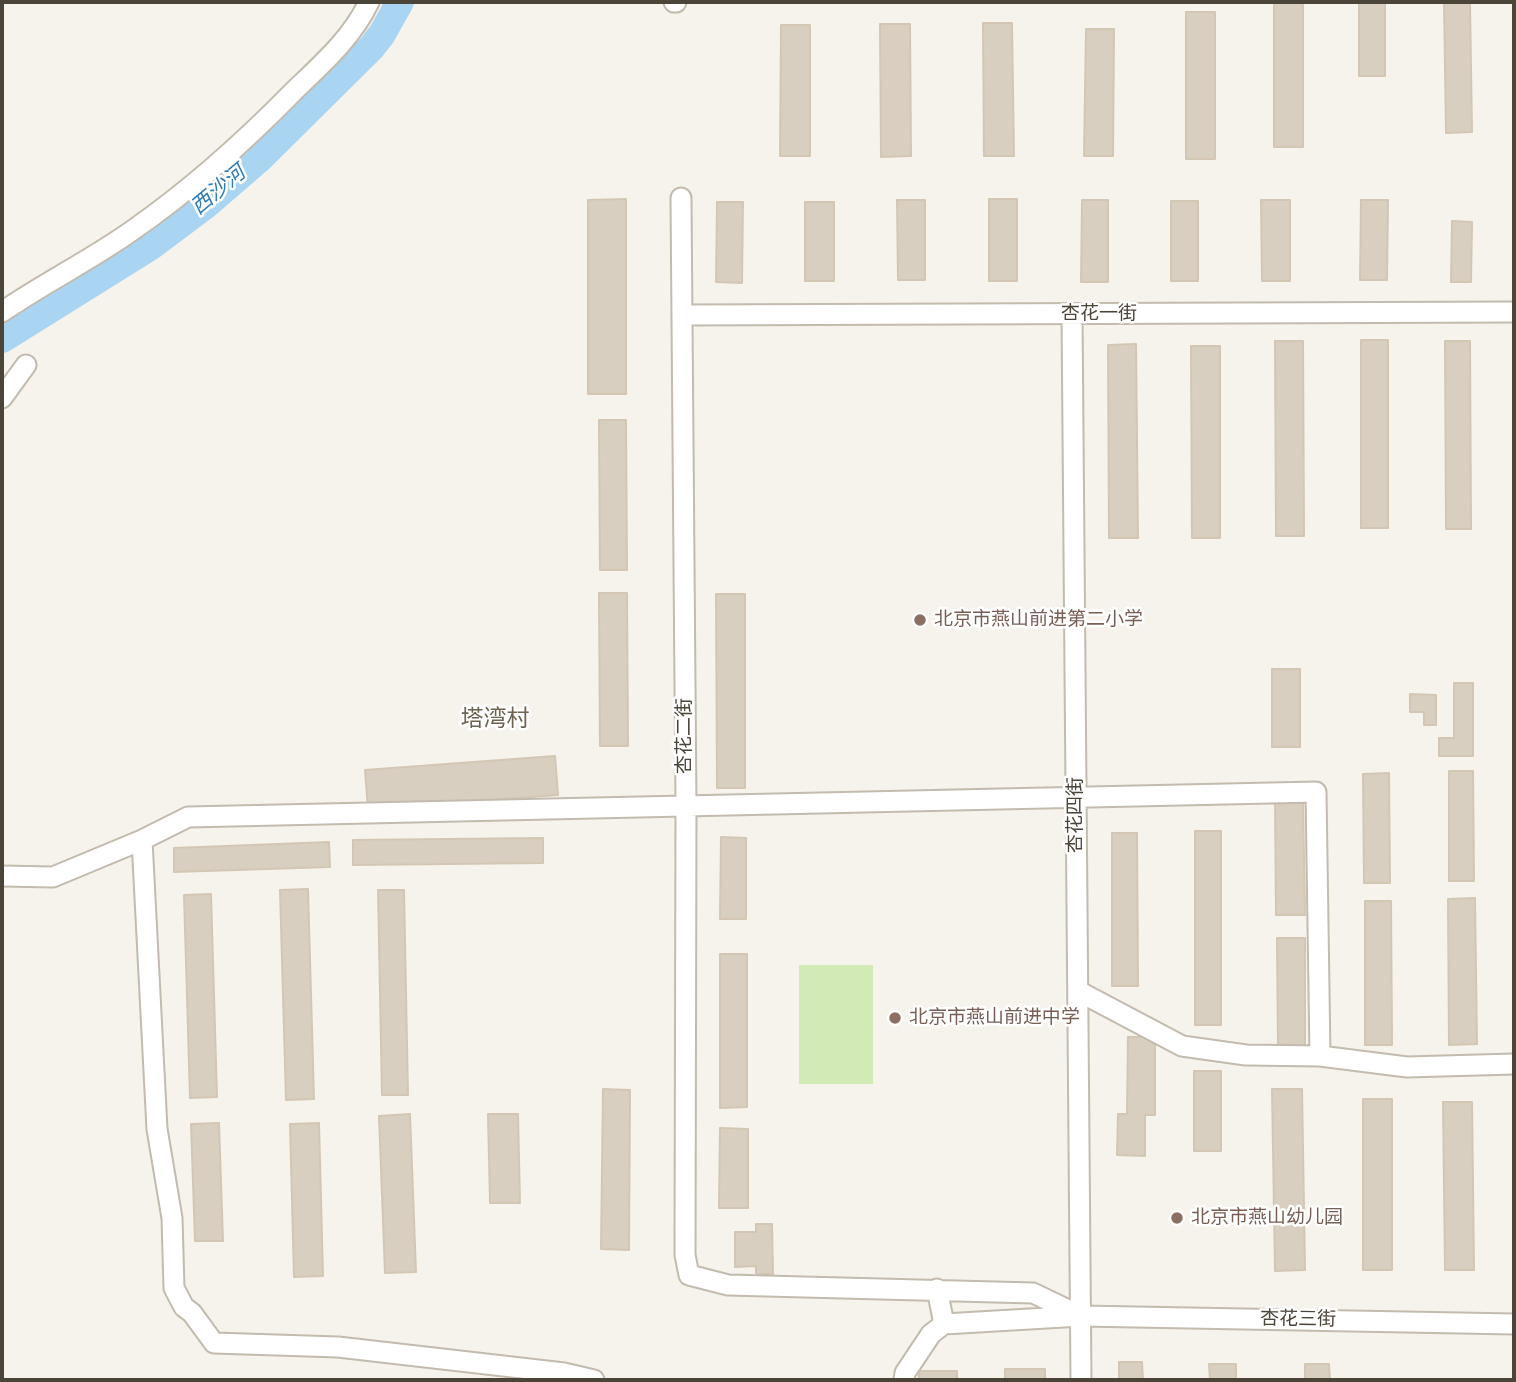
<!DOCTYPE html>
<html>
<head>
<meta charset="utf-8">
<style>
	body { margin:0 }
	#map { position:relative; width:1516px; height:1382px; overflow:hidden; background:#f6f3ec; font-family:Poppins,sans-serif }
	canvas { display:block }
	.frame { position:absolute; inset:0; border:4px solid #4b4439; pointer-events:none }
</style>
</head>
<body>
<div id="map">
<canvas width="1516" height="1382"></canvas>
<div class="frame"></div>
</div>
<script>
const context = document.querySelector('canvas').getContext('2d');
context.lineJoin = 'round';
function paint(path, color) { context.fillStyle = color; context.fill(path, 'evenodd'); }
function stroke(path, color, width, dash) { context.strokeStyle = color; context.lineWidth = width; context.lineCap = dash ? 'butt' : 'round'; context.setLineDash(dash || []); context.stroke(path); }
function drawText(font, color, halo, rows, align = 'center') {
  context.font = font + ' Poppins,"Noto Sans SC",sans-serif'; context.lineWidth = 5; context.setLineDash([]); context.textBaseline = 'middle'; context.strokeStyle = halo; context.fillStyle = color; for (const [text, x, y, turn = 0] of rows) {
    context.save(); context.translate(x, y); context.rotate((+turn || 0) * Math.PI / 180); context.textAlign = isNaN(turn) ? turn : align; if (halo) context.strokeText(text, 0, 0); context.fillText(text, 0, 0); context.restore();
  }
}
paint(new Path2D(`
	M 799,965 L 873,965 L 873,1084 L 799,1084 Z`), '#d2eab5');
stroke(new Path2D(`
	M 2,339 L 151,246 L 207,204 L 258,160 L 371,48 L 382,34 L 400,2`), '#a9d4f2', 28);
const building = new Path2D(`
	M 1274,2 L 1303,2 L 1303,147 L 1274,147 Z
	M 1444,2 L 1470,2 L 1472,132 L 1446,133 Z
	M 1359,3 L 1385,3 L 1385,76 L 1359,76 Z
	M 1186,12 L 1215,12 L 1215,159 L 1186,159 Z
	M 983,23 L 1012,23 L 1014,156 L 984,156 Z
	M 880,24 L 910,24 L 911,156 L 881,157 Z
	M 781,25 L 810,25 L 810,156 L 780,156 Z
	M 1086,29 L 1114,29 L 1113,156 L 1084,156 Z
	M 626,199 L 626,394 L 588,394 L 588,200 Z
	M 989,199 L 1017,199 L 1017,281 L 989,281 Z
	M 897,200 L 925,200 L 925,280 L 898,280 Z
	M 1082,200 L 1108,200 L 1108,282 L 1081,282 Z
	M 1261,200 L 1290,200 L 1290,281 L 1262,281 Z
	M 1361,200 L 1388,200 L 1387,280 L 1360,280 Z
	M 1171,201 L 1198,201 L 1198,281 L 1171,281 Z
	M 717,202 L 743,202 L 742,283 L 716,282 Z
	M 805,202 L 834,202 L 834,281 L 805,281 Z
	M 1452,221 L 1472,222 L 1471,282 L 1451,282 Z
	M 1361,340 L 1388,340 L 1388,528 L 1361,528 Z
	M 1275,341 L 1303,341 L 1304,536 L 1276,536 Z
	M 1445,341 L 1470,341 L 1471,529 L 1446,529 Z
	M 1136,344 L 1138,538 L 1109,538 L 1108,345 Z
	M 1191,346 L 1220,346 L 1220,538 L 1192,538 Z
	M 599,420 L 626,420 L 627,570 L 600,570 Z
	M 599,593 L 627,593 L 628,746 L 600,746 Z
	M 716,594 L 745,594 L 745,788 L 717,788 Z
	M 1272,669 L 1300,669 L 1300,747 L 1272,747 Z
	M 1454,683 L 1473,683 L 1473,756 L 1439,756 L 1439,738 L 1454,738 Z
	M 1410,694 L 1436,695 L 1436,725 L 1424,725 L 1424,712 L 1410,712 Z
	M 555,756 L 558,795 L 368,809 L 365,770 Z
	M 1449,771 L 1473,771 L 1474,881 L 1449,881 Z
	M 1389,773 L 1390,883 L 1364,883 L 1363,774 Z
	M 1275,800 L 1303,800 L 1305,915 L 1276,915 Z
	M 1195,831 L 1221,831 L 1221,1025 L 1195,1025 Z
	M 1112,833 L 1137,833 L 1138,986 L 1112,986 Z
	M 721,837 L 746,838 L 746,919 L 720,919 Z
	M 543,838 L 543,863 L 353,865 L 353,840 Z
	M 329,842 L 330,867 L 174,872 L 174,848 Z
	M 308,889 L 314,1099 L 286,1100 L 280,890 Z
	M 378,890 L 404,890 L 408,1095 L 382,1095 Z
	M 211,894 L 217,1097 L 190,1098 L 184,895 Z
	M 1475,898 L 1477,1044 L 1449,1045 L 1448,899 Z
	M 1365,901 L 1391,901 L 1392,1045 L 1365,1045 Z
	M 1277,938 L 1305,938 L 1305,1050 L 1278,1050 Z
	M 720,954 L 747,954 L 747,1107 L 720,1108 Z
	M 1128,1037 L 1155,1037 L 1155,1115 L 1145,1115 L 1145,1156 L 1117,1155 L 1118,1114 L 1127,1114 Z
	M 1194,1071 L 1221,1071 L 1221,1151 L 1194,1151 Z
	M 603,1089 L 630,1090 L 629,1250 L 601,1249 Z
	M 1272,1089 L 1302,1089 L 1305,1270 L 1275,1271 Z
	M 1363,1099 L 1392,1099 L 1392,1270 L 1363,1270 Z
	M 1443,1102 L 1472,1102 L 1474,1270 L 1445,1270 Z
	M 410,1114 L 416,1272 L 385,1273 L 379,1116 Z
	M 488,1114 L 518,1114 L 520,1203 L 490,1203 Z
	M 219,1123 L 223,1241 L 195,1241 L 191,1124 Z
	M 319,1123 L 323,1276 L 294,1277 L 290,1124 Z
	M 720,1128 L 748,1129 L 748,1208 L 719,1208 Z
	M 756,1224 L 772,1224 L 773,1274 L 756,1274 L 756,1266 L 735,1267 L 735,1232 L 756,1232 Z
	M 1119,1362 L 1142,1362 L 1143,1380 L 1119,1380 Z
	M 1209,1364 L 1236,1364 L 1236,1380 L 1210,1380 Z
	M 1305,1364 L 1329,1364 L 1330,1380 L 1305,1380 Z
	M 1005,1369 L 1045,1369 L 1045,1380 L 1005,1380 Z
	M 919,1371 L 957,1371 L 957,1380 L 919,1380 Z`);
paint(building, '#d8cfc1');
stroke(building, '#d3c7b4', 2);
const minor = new Path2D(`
	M 674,2 L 676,2
	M 681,198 L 686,806 L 685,1255 L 689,1275 L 728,1285 L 1033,1293 L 1081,1316
	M 2,312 C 44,283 91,260 133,230 C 192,189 244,142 294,91 C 322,64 352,38 369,2
	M 1072,314 L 1081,1380
	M 683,315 L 1514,312
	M 2,398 L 26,365
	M 142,840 L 157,1129 L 172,1218 L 174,1288 L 184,1307 L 192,1313 L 214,1343 L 338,1347 L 564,1373 L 594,1380
	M 2,876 L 53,877 L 142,840 L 188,817 L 1316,792 L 1320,1056
	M 1078,991 L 1182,1046 L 1246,1055 L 1320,1056 L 1407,1067 L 1514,1064
	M 937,1289 L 944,1324
	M 944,1324 L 1081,1316 L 1514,1324
	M 904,1380 L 905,1373 L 931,1334 L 944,1324`);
stroke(minor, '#c2bbae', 23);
stroke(minor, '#fff', 19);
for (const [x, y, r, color] of [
	[920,620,7,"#8d6e63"],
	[895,1018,7,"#8d6e63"],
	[1177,1218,7,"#8d6e63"]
]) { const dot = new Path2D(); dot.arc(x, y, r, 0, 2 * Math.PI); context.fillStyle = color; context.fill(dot); stroke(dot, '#fff', 2.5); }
drawText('19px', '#4b4439', '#fff', [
	["杏花一街",1099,314],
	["杏花二街",685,736,-90],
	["杏花四街",1076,815,-90],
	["杏花三街",1298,1320,1]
]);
drawText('19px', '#785e54', '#fff', [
	["北京市燕山前进第二小学",934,620],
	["北京市燕山前进中学",909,1018],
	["北京市燕山幼儿园",1191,1218]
], 'left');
drawText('italic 21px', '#2e7ab2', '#fff', [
	["西沙河",219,191,-40]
]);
drawText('23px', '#6e6250', '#fff', [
	["塔湾村",495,720]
]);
</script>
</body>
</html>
